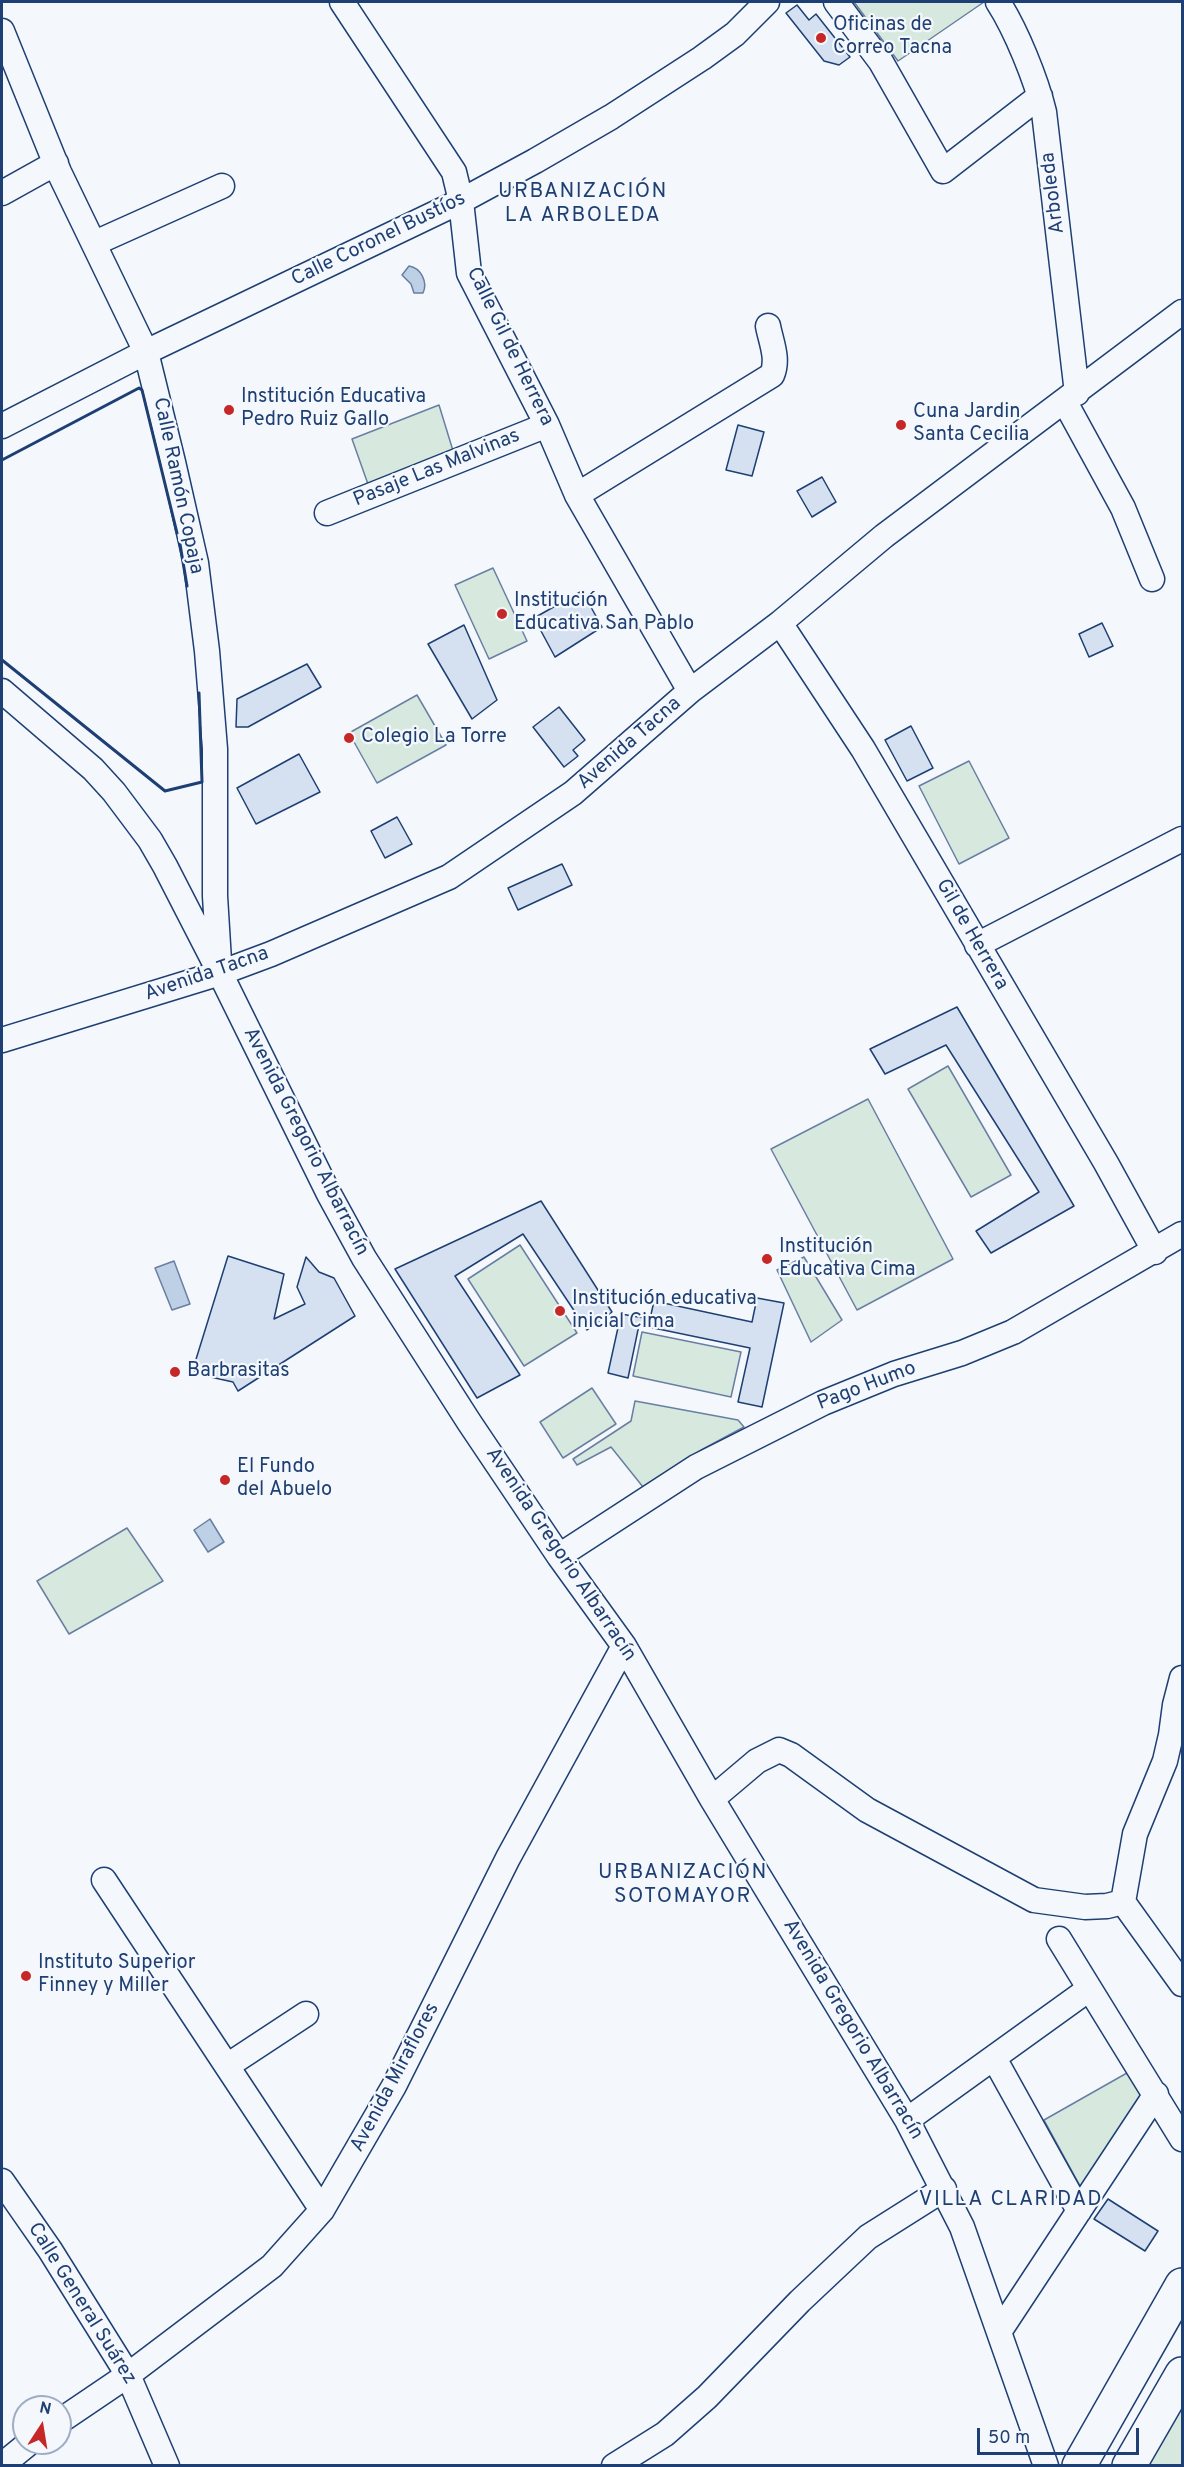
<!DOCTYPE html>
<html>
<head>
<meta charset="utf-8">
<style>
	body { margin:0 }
	#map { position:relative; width:1184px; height:2467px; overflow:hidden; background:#f4f7fb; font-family:Overpass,sans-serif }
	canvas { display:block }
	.frame { position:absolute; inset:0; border:3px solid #1d3f73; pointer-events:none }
	.north { position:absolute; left:12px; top:2395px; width:60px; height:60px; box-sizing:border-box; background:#f4f7fb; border:2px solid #9eadc5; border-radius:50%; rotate:12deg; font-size:16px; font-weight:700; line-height:24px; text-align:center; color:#1d3f73 }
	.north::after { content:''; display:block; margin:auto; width:21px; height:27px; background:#c62828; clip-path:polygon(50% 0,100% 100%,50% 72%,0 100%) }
	.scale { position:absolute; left:977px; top:2428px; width:162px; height:27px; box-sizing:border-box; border:3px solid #1d3f73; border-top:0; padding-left:8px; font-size:18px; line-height:21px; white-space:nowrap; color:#1d3f73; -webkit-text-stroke:4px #f4f7fb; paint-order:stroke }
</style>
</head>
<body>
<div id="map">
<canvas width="1184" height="2467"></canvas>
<div class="frame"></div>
<div class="north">N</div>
<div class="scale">50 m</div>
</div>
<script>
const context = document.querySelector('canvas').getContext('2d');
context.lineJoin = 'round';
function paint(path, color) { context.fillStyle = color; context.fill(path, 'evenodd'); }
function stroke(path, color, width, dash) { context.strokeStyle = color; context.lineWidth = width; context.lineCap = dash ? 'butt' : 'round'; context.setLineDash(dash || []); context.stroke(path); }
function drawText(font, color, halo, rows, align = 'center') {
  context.font = font + ' Overpass,sans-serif'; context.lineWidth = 4.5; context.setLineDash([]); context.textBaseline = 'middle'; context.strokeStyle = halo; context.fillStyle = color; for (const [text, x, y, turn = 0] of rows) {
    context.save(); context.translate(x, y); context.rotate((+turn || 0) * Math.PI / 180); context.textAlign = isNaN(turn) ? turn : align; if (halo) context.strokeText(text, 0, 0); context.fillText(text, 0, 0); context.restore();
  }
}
const green = new Path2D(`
	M 854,2 L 984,2 L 898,61 Z
	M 439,405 L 454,454 L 369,487 L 352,439 Z
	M 493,568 L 527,641 L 489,659 L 455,585 Z
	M 417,695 L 446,745 L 377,783 L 349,733 Z
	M 969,761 L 1009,838 L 959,864 L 919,786 Z
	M 948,1066 L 1011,1175 L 971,1197 L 908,1089 Z
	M 868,1099 L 953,1259 L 857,1310 L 771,1149 Z
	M 520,1245 L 577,1333 L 524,1366 L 468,1279 Z
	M 804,1257 L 842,1320 L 811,1342 L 777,1270 Z
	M 642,1332 L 741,1352 L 731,1397 L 633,1376 Z
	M 592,1388 L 616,1424 L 563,1458 L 540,1422 Z
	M 635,1401 L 738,1420 L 744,1427 L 703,1449 L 643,1487 L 611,1447 L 577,1465 L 573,1459 L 631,1421 Z
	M 127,1528 L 163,1581 L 69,1634 L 37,1581 Z
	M 1134,2069 L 1149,2094 L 1085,2195 L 1044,2120 Z
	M 1182,2403 L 1182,2465 L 1146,2465 Z`);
paint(green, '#d7e8df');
stroke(green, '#687fa3', 1.5);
const water = new Path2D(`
	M 409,266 C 421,268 428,282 423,293 L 414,293 L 411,284 L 402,275 Z
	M 174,1261 L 190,1304 L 172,1310 L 155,1268 Z
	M 210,1519 L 224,1542 L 208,1552 L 194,1530 Z`);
paint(water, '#bed0e5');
stroke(water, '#687fa3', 1.5);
const building = new Path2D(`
	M 797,5 L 809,20 L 816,14 L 850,57 L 839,65 L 824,61 L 786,13 Z
	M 738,425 L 764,432 L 752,476 L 726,470 Z
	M 822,477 L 836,502 L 812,517 L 797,491 Z
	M 582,591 L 602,627 L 555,657 L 534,618 Z
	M 1102,623 L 1113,646 L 1089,657 L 1079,634 Z
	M 464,625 L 497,700 L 472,719 L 428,644 Z
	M 307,664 L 321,687 L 248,727 L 236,727 L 237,699 Z
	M 559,707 L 585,740 L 573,750 L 578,756 L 564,767 L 533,727 Z
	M 911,726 L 933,768 L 907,781 L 885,740 Z
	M 299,754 L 320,792 L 256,824 L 237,788 Z
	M 397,817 L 412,844 L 385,858 L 371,831 Z
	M 562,864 L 572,885 L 518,910 L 508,888 Z
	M 957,1007 L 1074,1206 L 991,1253 L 976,1231 L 1039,1192 L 946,1045 L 885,1074 L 870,1049 Z
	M 541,1201 L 612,1312 L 587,1330 L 523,1234 L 455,1276 L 520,1375 L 477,1398 L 395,1269 Z
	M 228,1256 L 284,1274 L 274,1319 L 305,1304 L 297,1287 L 306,1257 L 319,1272 L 334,1278 L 355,1316 L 238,1391 L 233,1382 L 197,1374 L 193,1369 Z
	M 757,1298 L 784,1303 L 762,1407 L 738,1402 L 750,1348 L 639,1325 L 628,1378 L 608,1373 L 621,1314 L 650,1319 L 654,1301 L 752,1322 Z
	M 1108,2199 L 1158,2231 L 1145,2251 L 1094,2219 Z`);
paint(building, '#d5e0f0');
stroke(building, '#1d3f73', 1.5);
const minor = new Path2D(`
	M 342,2 L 454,172 L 461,201 L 469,273 L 547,425 L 577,495 L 690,691
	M 836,2 L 881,62 L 943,171 L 1040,96
	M 998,2 C 1016,30 1036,79 1044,112 L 1077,393
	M 2,31 L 59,172 L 146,352 L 173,462 L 196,563 L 207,651 L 215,749 L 215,896 L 219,961
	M 2,193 L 56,163
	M 95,243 L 222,186
	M 1065,402 L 1123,508 L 1152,579
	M 2,426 L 146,352 L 461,201 L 535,161 L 611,117 L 702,58 L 735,34 L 767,2
	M 577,495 L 772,375 C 779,359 771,342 768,326
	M 327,513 L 547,425
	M 780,623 L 863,749 L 1106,1163 L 1155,1252
	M 2,691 L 93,769 L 114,792 L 150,840 L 165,866 L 220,973 L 329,1194 L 364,1258 L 469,1422 L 559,1556 L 624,1646 L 712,1799 L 907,2120 L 962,2227 L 1046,2466
	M 977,945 L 1182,839
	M 2,1040 L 220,973 L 271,954 L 449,877 L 573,793 L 690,691 L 780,623 L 884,536 L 1182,312
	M 559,1556 L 696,1467 L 823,1403 L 894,1374 L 962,1353 L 1013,1332 L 1182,1234
	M 1182,1678 L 1175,1705 L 1171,1735 L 1165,1761 L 1135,1834 L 1123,1902 L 1182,1984
	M 712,1799 L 757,1761 L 779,1750 L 791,1755 L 867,1810 L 1034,1900 L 1085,1907 L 1107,1906 L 1123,1902
	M 104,1880 L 322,2210
	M 1059,1939 L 1182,2139
	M 994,2058 L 1079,2211
	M 227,2066 L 306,2014
	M 907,2120 L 1089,1989
	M 2,2181 L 50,2250 L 128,2375 L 167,2466
	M 999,2332 L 1156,2094
	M 60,2421 L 128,2375 L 272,2266 L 322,2210 L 394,2086 L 508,1858 L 624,1646
	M 2,2465 L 29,2443
	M 614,2466 L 665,2434 L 707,2397 L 800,2301 L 868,2237 L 944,2189`);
const highway = new Path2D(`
	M 1079,2466 L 1182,2285
	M 1129,2466 L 1182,2374`);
stroke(minor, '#1d3f73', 27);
stroke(highway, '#1d3f73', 36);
stroke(minor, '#f4f7fb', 24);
stroke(highway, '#f4f7fb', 33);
stroke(new Path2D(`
	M 2,460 L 139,388 L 142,390 L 177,533
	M 180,544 L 187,586
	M 2,660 L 165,791 L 202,782 L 199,693`), '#1d3f73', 3);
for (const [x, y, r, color] of [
	[821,38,6,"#c62828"],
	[229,410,6,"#c62828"],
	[901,425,6,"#c62828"],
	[502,614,6,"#c62828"],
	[349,738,6,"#c62828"],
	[767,1259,6,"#c62828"],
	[560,1311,6,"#c62828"],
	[175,1372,6,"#c62828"],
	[225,1480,6,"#c62828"],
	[26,1976,6,"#c62828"]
]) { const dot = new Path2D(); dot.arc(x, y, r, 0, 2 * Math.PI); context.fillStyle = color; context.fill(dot); stroke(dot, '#f4f7fb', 2); }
drawText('20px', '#1d3f73', '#f4f7fb', [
	["Oficinas de",833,26],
	["Correo Tacna",833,49],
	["Institución Educativa",241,398],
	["Pedro Ruiz Gallo",241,421],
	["Cuna Jardin",913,413],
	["Santa Cecilia",913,436],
	["Institución",514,602],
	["Educativa San Pablo",514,625],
	["Colegio La Torre",361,738],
	["Institución",779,1248],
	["Educativa Cima",779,1271],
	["Institución educativa",572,1300],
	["inicial Cima",572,1323],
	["Barbrasitas",187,1372],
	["El Fundo",237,1468],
	["del Abuelo",237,1491],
	["Instituto Superior",38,1964],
	["Finney y Miller",38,1987]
], 'left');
drawText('20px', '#1d3f73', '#f4f7fb', [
	["Arboleda",1054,193,-97],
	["Calle Coronel Bustíos",379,240,-26],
	["Calle Gil de Herrera",509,347,64],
	["Pasaje Las Malvinas",437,469,-22],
	["Calle Ramón Copaja",177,486,78],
	["Avenida Tacna",630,744,-41],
	["Gil de Herrera",971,935,60],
	["Avenida Tacna",207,975,-19],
	["Avenida Gregorio Albarracín",305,1142,63],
	["Pago Humo",867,1387,-21],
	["Avenida Gregorio Albarracín",560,1555,56],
	["Avenida Gregorio Albarracín",852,2030,59],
	["Avenida Miraflores",396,2078,-62],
	["Calle General Suárez",81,2304,58]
]);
context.letterSpacing = '1.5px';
drawText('21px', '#1d3f73', '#f4f7fb', [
	["URBANIZACIÓN",583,193],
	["LA ARBOLEDA",583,217],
	["URBANIZACIÓN",683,1874],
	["SOTOMAYOR",683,1898],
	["VILLA CLARIDAD",1011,2201]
]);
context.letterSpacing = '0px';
</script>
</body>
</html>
